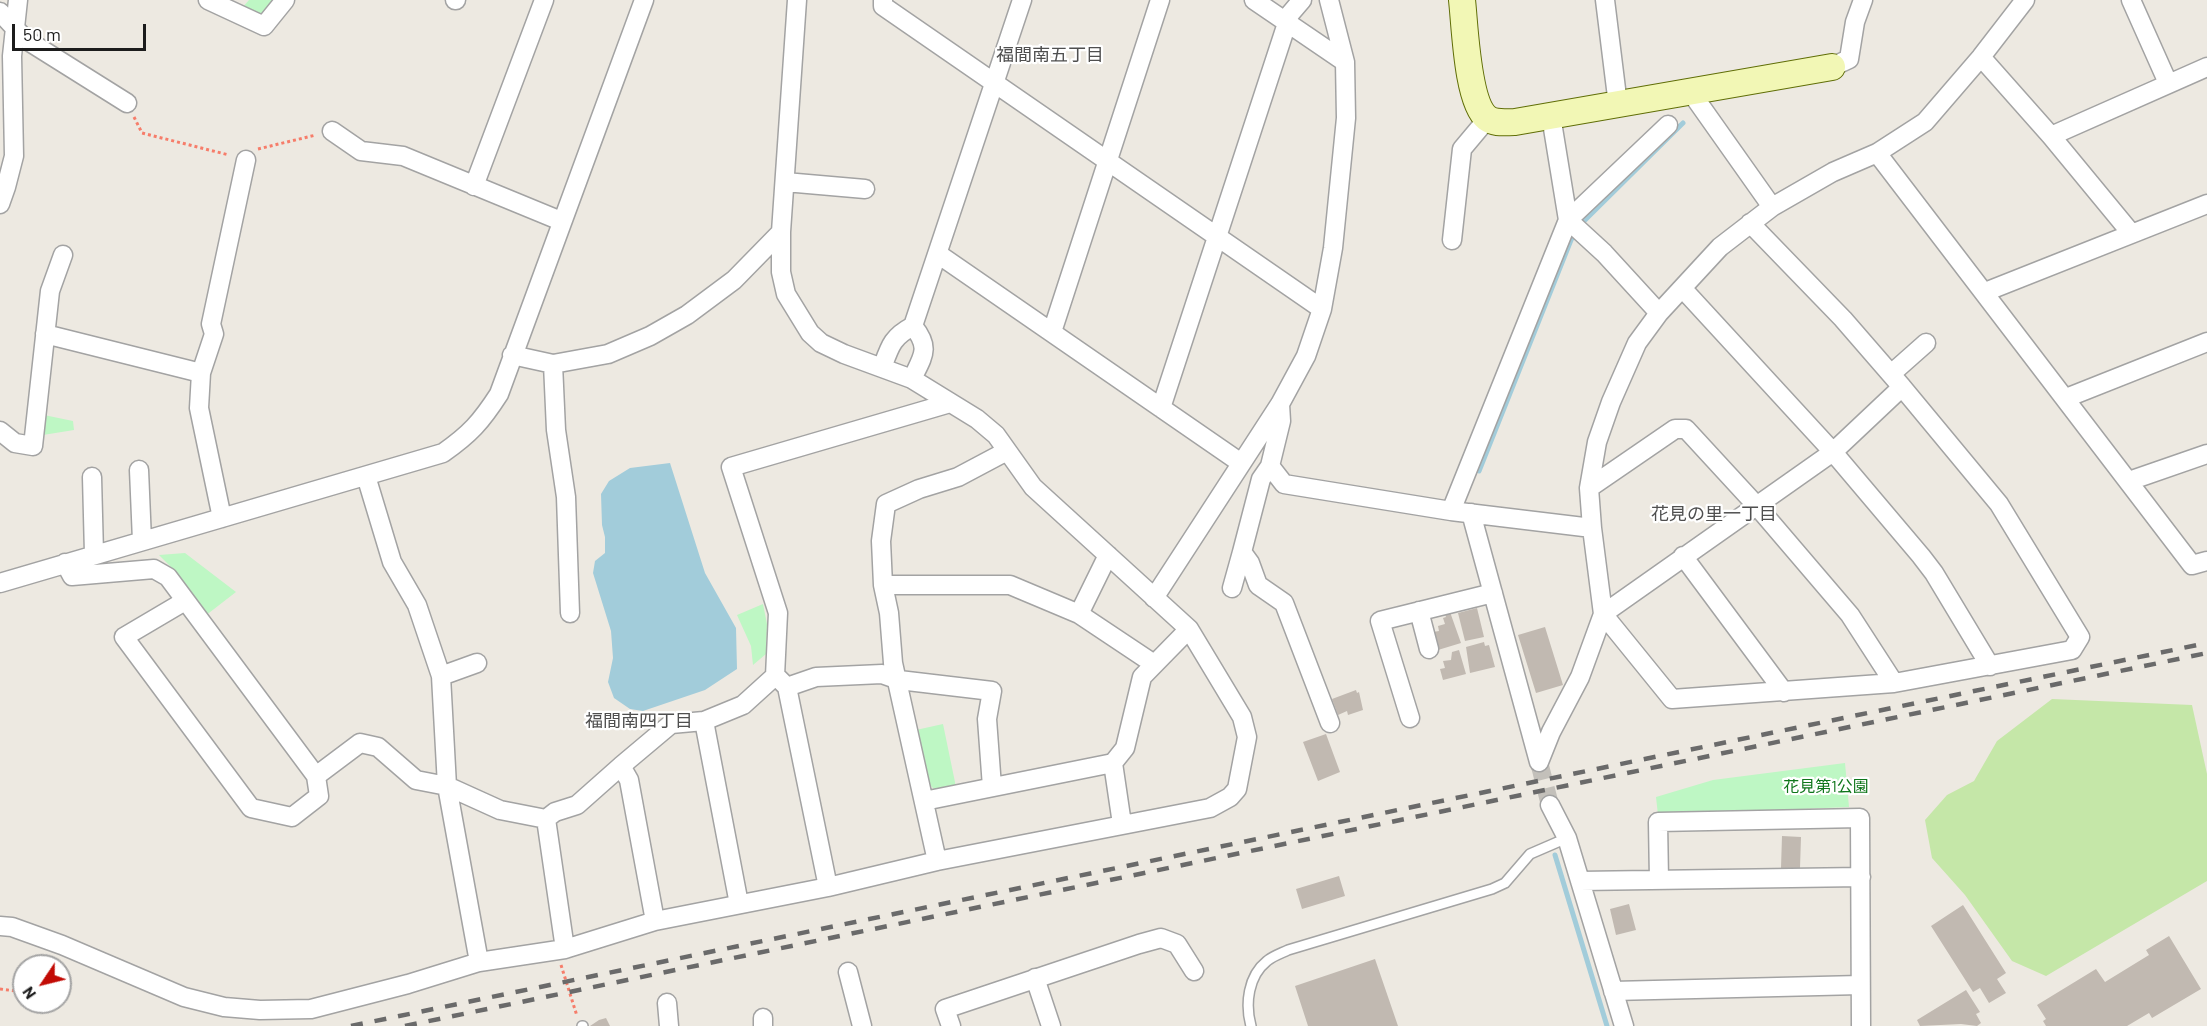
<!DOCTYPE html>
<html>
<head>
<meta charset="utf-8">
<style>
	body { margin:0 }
	#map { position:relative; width:2207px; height:1026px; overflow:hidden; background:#ede9e1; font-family:Barlow,sans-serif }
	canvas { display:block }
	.north { position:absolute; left:12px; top:954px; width:60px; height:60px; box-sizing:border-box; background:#fff; border:2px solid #a4a4a4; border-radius:50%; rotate:235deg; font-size:16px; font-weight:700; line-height:24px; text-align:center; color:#1c1c1c }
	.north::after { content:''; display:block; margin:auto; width:21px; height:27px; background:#c20b05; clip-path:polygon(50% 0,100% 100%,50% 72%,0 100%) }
	.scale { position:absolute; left:12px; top:24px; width:134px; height:27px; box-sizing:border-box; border:3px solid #1c1c1c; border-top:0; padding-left:8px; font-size:18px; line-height:21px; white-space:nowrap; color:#1c1c1c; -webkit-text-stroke:4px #fff; paint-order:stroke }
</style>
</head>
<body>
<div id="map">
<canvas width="2207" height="1026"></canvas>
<div class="north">N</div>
<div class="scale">50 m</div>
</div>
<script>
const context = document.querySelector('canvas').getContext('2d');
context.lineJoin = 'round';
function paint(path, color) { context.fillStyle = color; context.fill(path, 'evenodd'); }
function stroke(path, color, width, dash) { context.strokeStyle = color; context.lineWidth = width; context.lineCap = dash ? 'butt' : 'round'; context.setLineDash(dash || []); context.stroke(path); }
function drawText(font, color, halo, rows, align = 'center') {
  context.font = font + ' Barlow,"Noto Sans JP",sans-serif'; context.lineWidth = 4.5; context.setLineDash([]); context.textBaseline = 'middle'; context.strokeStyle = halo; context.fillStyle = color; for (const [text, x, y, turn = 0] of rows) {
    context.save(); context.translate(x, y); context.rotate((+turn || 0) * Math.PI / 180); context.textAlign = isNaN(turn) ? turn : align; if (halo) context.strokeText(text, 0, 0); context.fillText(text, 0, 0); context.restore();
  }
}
paint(new Path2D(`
	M 2052,699 L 2192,705 L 2207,774 L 2207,881 L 2046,976 L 2012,961 L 1965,895 L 1932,858 L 1925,820 L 1947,795 L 1974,781 L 1997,741 Z`), '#c5e7a8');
paint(new Path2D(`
	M 249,0 L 275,0 L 266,11 L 259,15 L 242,8 Z
	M 44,415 L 73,421 L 74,430 L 43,435 Z
	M 185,553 L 236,592 L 205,616 L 176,572 L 159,555 Z
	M 763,604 L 767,624 L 766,654 L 753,665 L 751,646 L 737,615 Z
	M 943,724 L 956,787 L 936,791 L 929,784 L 916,730 Z
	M 1845,763 L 1849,807 L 1658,815 L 1656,797 L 1713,780 Z`), '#bef7c4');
paint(new Path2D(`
	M 670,463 L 705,573 L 736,628 L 737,669 L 705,690 L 643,711 L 630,709 L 614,698 L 608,682 L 613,658 L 611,631 L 593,573 L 595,561 L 605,553 L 605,537 L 602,525 L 601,494 L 609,481 L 630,468 Z`), '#a2ccda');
stroke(new Path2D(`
	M 1580,225 L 1683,123
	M 1479,471 L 1571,240 L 1575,233
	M 1555,855 L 1607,1026`), '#a2ccda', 5);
paint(new Path2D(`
	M 1477,608 L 1484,637 L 1465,641 L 1458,613 Z
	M 1450,612 L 1461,643 L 1438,650 L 1433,632 L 1439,631 L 1438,626 L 1445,624 L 1443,618 L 1446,617 L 1445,614 Z
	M 1545,627 L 1563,685 L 1536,693 L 1518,635 Z
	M 1484,642 L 1485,646 L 1489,645 L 1495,667 L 1470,673 L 1466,647 Z
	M 1459,650 L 1466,674 L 1443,680 L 1440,669 L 1445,668 L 1443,661 L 1451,660 L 1452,652 Z
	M 1356,690 L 1357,693 L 1359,692 L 1363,710 L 1348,715 L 1347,711 L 1338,715 L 1332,699 Z
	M 1326,734 L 1340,772 L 1318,781 L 1303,742 Z
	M 1782,836 L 1801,837 L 1800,868 L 1781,868 Z
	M 1339,876 L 1345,896 L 1302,909 L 1296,889 Z
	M 1629,904 L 1636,930 L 1616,935 L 1610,909 Z
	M 1963,905 L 2006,973 L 1997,979 L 2006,993 L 1989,1003 L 1980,988 L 1973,992 L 1931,926 Z
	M 2169,936 L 2201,989 L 2152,1018 L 2149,1013 L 2127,1026 L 2046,1026 L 2043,1021 L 2046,1019 L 2037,1005 L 2096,969 L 2105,982 L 2149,955 L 2146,950 Z
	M 1375,959 L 1398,1026 L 1308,1026 L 1295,986 Z
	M 1966,990 L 1980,1012 L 1976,1014 L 1981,1023 L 1977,1026 L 1961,1024 L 1920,1026 L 1917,1020 Z
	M 606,1018 L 610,1026 L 590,1026 L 599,1020 Z`), '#c1b9b1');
stroke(new Path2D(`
	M 1539,762 L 1550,805`), '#c3c0ba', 18, [18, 9]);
const lane = new Path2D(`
	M 582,1026 L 583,1026
	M 1251,1026 C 1245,1004 1248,976 1267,961 C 1273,956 1282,953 1288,950 L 1492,889 L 1505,883 L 1530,854 L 1567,838`);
const street = new Path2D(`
	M 208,0 L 264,26 L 285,0
	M 455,0 L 456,0
	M 883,0 L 883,6 L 1322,309
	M 1254,0 L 1345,62
	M 1605,0 L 1618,105
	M 2131,0 L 2168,83
	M 0,12 L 25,39 L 127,103
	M 1981,57 L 2051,136 L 2131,233
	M 1832,67 L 1849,59 L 1855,22 L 1863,0
	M 1690,91 L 1772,207
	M 1551,116 L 1568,220 L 1604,253 L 1659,313
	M 332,131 L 361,151 L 403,156 L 561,221
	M 2051,136 L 2207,67
	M 1877,153 L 2192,565 L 2207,561
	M 785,182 L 865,189
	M 474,186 L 544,0
	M 0,204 L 6,187 L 14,156 L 12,56 L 18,0
	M 1452,240 L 1462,149 L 1488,118
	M 938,254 L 1241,463
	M 1683,289 L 1833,452 L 1921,556 L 1934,573 L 1990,666
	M 1985,292 L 2207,204
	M 1052,332 L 1160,0
	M 45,334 L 201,373
	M 512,355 L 553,364 L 608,354 L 650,336 L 687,315 L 734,280 L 781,232
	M 553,364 L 556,430 L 566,497 L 570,613
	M 882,368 C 890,346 892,337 913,326 L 1022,0
	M 1891,374 L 1926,343
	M 912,379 C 923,356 931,348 913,326
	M 2066,398 L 2207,342
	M 1280,404 L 1281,421 L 1270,466 L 1284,484 L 1451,511 L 1592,528
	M 1161,408 L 1290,14 L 1302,0
	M 0,431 L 15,443 L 33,446 L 50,291 L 63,255
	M 1270,466 L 1261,479 L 1242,552 L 1250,563 L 1258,585 L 1284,603 L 1330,723
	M 139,470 L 142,541
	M 366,476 L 392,562 L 417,605 L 441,676 L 447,786 L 479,962
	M 92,477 L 94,554
	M 2129,481 L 2207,454
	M 1589,488 L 1675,429 L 1686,429 L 1756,505 L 1850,615 L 1894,683
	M 1451,511 L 1568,220 L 1668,125
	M 1471,513 L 1539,762
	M 222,518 L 199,408 L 201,373 L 214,334 L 211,324 L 246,160
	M 1108,555 L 1079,614 L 1154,664
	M 1683,556 L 1784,692
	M 65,563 L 72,576 L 154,569 L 168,577 L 316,776 L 319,796 L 292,817 L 251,808 L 124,637 L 185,601
	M 0,583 L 443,453 C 470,434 481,422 499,394 L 644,0
	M 883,585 L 1010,585 L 1079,614
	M 1232,588 L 1242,552
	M 1154,598 L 1280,404 L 1306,356 L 1322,309 L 1333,248 L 1346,118 L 1345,62 L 1329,0
	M 1419,611 L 1429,649
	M 1603,614 L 1672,699 L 1894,683 L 2072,650 L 2080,637 L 1999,504 L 1902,387 L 1843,319 L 1750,223
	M 1603,614 L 1833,452 L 1902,387
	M 441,676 L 477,663
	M 778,678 L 787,687 L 828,887
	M 787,687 L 816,677 L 882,674 L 899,680 L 992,691 L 987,719 L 992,787
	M 1410,718 L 1380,621 L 1493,593
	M 704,721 L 739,904
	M 1539,762 L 1551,732 L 1580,677 L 1603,614 L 1592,528 L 1589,488 L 1597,442 L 1611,402 L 1637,343 L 1659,313 L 1720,247 L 1772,207 L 1833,172 L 1877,153 L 1925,122 L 1981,57 L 2025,0
	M 1113,763 L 1125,748 L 1142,677 L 1189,629
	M 621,766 L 629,780 L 655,921
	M 316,776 L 360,743 L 378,747 L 416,780 L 447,786 L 500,810 L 546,819
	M 924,801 L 1113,763 L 1122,824
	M 1550,805 L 1567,838 L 1624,1026
	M 546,819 L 555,812 L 577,805 L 621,766 L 671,724 L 704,721 L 743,705 L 775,676 L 778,613 L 731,467 L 950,403
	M 546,819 L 565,949
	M 937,861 L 893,663 L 889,613 L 883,585 L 881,541 L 886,504 L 919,489 L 958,477 L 1007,451
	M 1659,880 L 1658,822 L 1860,818 L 1861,1026
	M 1580,881 L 1861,877
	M 0,926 L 12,927 L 62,945 L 184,997 L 224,1007 L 260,1010 L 311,1009 L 408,984 L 479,962 L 565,949 L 655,921 L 828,887 L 937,861 L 1210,808 L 1230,797 L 1237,789 L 1247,737 L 1242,717 L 1189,629 L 1033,487 L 996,435 L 977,419 L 912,379 L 844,354 L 821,343 L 810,333 L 786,294 L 781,272 L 781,232 L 797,0
	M 848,972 L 862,1026
	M 1035,978 L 1051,1026
	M 1613,991 L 1860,985
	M 667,1003 L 669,1026
	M 763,1018 L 763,1026
	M 951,1026 L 945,1009 L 1139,944 L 1161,938 L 1177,944 L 1194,971`);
const secondary = new Path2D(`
	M 1462,0 C 1465,26 1467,102 1487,118 C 1495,124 1505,122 1515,122 L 1832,67`);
stroke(lane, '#a3a3a3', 12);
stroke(street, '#a3a3a3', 21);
stroke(secondary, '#606e07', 28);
stroke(new Path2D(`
	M 134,117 L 142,133 L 229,155
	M 258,149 L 316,135
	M 561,965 L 577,1016
	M 0,989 L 24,992
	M 60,1000 L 61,1001`), '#f67d6a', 3, [3, 3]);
stroke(lane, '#fff', 9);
stroke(street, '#fff', 18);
stroke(secondary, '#f2f7b5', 26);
stroke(new Path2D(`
	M 351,1026 L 2207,643
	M 405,1026 L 2207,653`), '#6a6a6a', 4.5, [12, 12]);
drawText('16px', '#0e761a', '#fff', [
	["花見第1公園",1826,787]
]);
drawText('18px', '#4f4f4f', '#fff', [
	["福間南五丁目",1050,55],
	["花見の里一丁目",1714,514],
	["福間南四丁目",639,721]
]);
</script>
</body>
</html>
